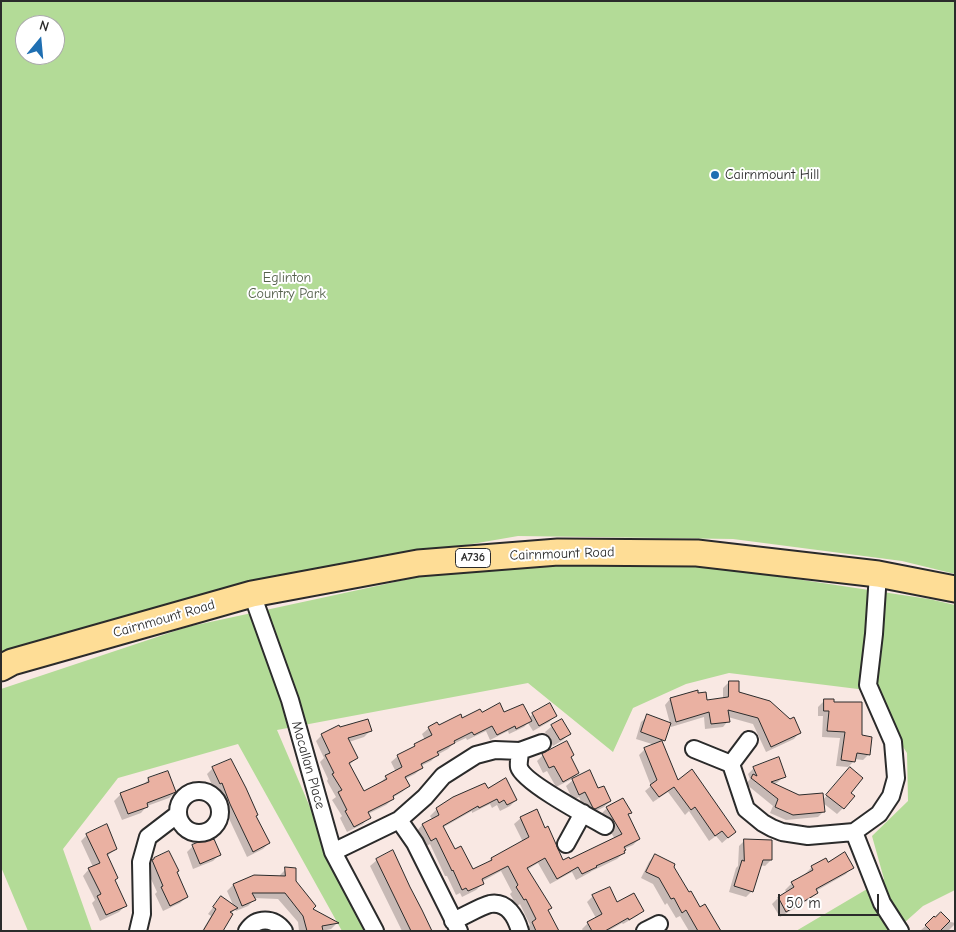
<!DOCTYPE html>
<html>
<head>
<meta charset="utf-8">
<style>
	body { margin:0 }
	#map { position:relative; width:956px; height:932px; overflow:hidden; background:#f9e8e3; font-family:"Comic Neue",sans-serif }
	canvas { display:block }
	.frame { position:absolute; inset:0; border:2px solid #2b2b2b; pointer-events:none }
	.north { position:absolute; left:15px; top:15px; width:50px; height:50px; box-sizing:border-box; background:#fff; border:1px solid #aaa; border-radius:50%; rotate:17deg; font-size:14px; font-weight:700; line-height:20px; text-align:center; color:#2b2b2b }
	.north::after { content:''; display:block; margin:auto; width:18px; height:22px; background:#1f6fb2; clip-path:polygon(50% 0,100% 100%,50% 72%,0 100%) }
	.scale { position:absolute; left:778px; top:894px; width:101px; height:22px; box-sizing:border-box; border:2px solid #2b2b2b; border-top:0; padding-left:6px; font-size:15px; line-height:18px; white-space:nowrap; color:#2b2b2b; -webkit-text-stroke:4px #fff; paint-order:stroke }
</style>
</head>
<body>
<div id="map">
<canvas width="956" height="932"></canvas>
<div class="frame"></div>
<div class="north">N</div>
<div class="scale">50 m</div>
</div>
<script>
const context = document.querySelector('canvas').getContext('2d');
context.lineJoin = 'round';
function paint(path, color) { context.fillStyle = color; context.fill(path, 'evenodd'); }
function stroke(path, color, width, dash) { context.strokeStyle = color; context.lineWidth = width; context.lineCap = dash ? 'butt' : 'round'; context.setLineDash(dash || []); context.stroke(path); }
function drawText(font, color, halo, rows, align = 'center') {
  context.font = font + ' "Comic Neue",sans-serif'; context.lineWidth = 4; context.setLineDash([]); context.textBaseline = 'middle'; context.strokeStyle = halo; context.fillStyle = color; for (const [text, x, y, turn = 0] of rows) {
    context.save(); context.translate(x, y); context.rotate((+turn || 0) * Math.PI / 180); context.textAlign = isNaN(turn) ? turn : align; if (halo) context.strokeText(text, 0, 0); context.fillText(text, 0, 0); context.restore();
  }
}
paint(new Path2D(`
	M 1,1 L 955,1 L 955,574 L 902,561 L 733,539 L 518,536 L 236,585 L 66,638 L 1,663 ZM 25,25 L 55,25 L 55,55 L 25,55 Z
	M 689,563 L 929,599 L 955,605 L 955,890 L 923,906 L 895,931 L 796,931 L 884,879 L 872,836 L 908,801 L 907,753 L 866,690 L 729,673 L 686,684 L 633,708 L 613,752 L 528,683 L 277,730 L 342,882 L 384,931 L 342,931 L 238,744 L 118,778 L 63,849 L 92,931 L 28,931 L 1,867 L 1,689 L 187,627 L 460,568 Z`), '#b3db97');
paint(new Path2D(`
	M 729,682 L 738,693 L 799,733 L 794,739 L 766,752 L 753,724 L 728,717 L 728,721 L 723,727 L 705,729 L 704,717 L 671,727 L 665,705 L 670,699 L 706,701 L 723,699 L 723,688 Z
	M 824,701 L 833,703 L 861,737 L 869,754 L 863,760 L 854,759 L 854,761 L 848,767 L 836,766 L 840,738 L 822,737 L 823,716 L 818,716 L 818,707 Z
	M 481,713 L 504,714 L 529,718 L 533,714 L 555,716 L 549,722 L 533,731 L 528,723 L 524,727 L 509,734 L 508,731 L 490,740 L 486,731 L 467,740 L 466,738 L 453,744 L 448,749 L 437,755 L 431,761 L 421,766 L 422,768 L 415,774 L 405,779 L 409,786 L 402,792 L 392,798 L 393,799 L 386,805 L 368,814 L 369,817 L 363,824 L 347,832 L 340,818 L 342,816 L 332,800 L 336,797 L 327,781 L 328,779 L 320,762 L 324,758 L 316,741 L 322,735 L 370,731 L 364,737 L 349,742 L 357,758 L 349,765 L 363,792 L 380,783 L 386,777 L 396,772 L 391,762 L 398,756 L 425,740 L 422,734 L 429,728 Z
	M 648,716 L 664,740 L 662,742 L 677,782 L 729,837 L 722,843 L 716,836 L 709,841 L 689,811 L 685,815 L 668,792 L 653,802 L 645,791 L 651,786 L 639,755 L 645,749 L 655,745 L 636,739 L 641,722 Z
	M 552,726 L 569,734 L 563,740 L 553,746 L 545,732 Z
	M 543,755 L 570,758 L 578,773 L 572,779 L 556,787 L 547,771 L 543,773 L 537,761 Z
	M 213,768 L 255,816 L 269,843 L 263,849 L 247,857 L 225,810 L 216,788 L 214,789 L 207,774 Z
	M 754,768 L 784,776 L 778,782 L 773,785 L 799,797 L 823,800 L 850,768 L 849,793 L 843,808 L 837,814 L 823,803 L 824,811 L 818,817 L 786,820 L 770,813 L 773,806 L 746,784 L 750,779 L 748,774 Z
	M 149,779 L 175,792 L 169,798 L 147,806 L 141,813 L 122,820 L 114,801 L 120,795 L 142,786 Z
	M 573,780 L 597,790 L 610,801 L 604,807 L 588,815 L 587,814 L 579,797 L 573,800 L 566,786 Z
	M 487,789 L 516,800 L 510,806 L 500,811 L 497,805 L 492,808 L 490,804 L 472,813 L 472,811 L 442,828 L 455,851 L 472,871 L 487,864 L 491,859 L 523,842 L 514,824 L 521,818 L 562,861 L 569,860 L 615,839 L 600,815 L 607,808 L 622,799 L 630,812 L 627,815 L 639,839 L 633,845 L 624,849 L 624,853 L 617,859 L 592,871 L 589,873 L 576,880 L 572,872 L 550,884 L 538,863 L 527,870 L 550,908 L 547,911 L 558,931 L 527,931 L 526,929 L 530,925 L 520,904 L 517,906 L 510,894 L 512,892 L 501,871 L 481,882 L 482,884 L 476,890 L 462,897 L 460,893 L 456,895 L 447,876 L 445,876 L 430,844 L 425,847 L 416,832 L 422,825 L 433,820 L 430,816 L 437,809 L 454,799 Z
	M 87,835 L 116,849 L 107,856 L 114,881 L 126,905 L 119,912 L 100,921 L 92,903 L 95,900 L 83,876 L 89,869 L 93,867 L 81,841 Z
	M 745,840 L 771,860 L 765,866 L 760,865 L 752,891 L 746,897 L 729,892 L 736,868 L 738,866 L 739,846 Z
	M 193,846 L 219,855 L 213,861 L 193,869 L 187,852 Z
	M 655,855 L 672,867 L 700,908 L 720,931 L 689,931 L 680,916 L 676,918 L 667,903 L 665,905 L 653,884 L 641,878 L 649,862 Z
	M 155,859 L 176,873 L 187,897 L 180,903 L 163,911 L 155,894 L 157,892 L 146,868 Z
	M 377,860 L 431,931 L 402,931 L 370,866 Z
	M 825,860 L 828,864 L 852,867 L 846,874 L 816,891 L 817,893 L 810,899 L 780,917 L 772,904 L 778,898 L 787,893 L 785,890 L 792,883 L 806,875 L 805,874 L 812,867 Z
	M 286,869 L 311,909 L 337,923 L 331,929 L 322,931 L 299,931 L 298,922 L 278,899 L 253,898 L 254,900 L 248,906 L 236,911 L 235,909 L 231,914 L 221,931 L 202,931 L 211,916 L 208,914 L 221,897 L 234,907 L 227,891 L 233,885 L 280,877 L 280,875 Z
	M 593,896 L 617,904 L 642,911 L 637,916 L 623,924 L 622,923 L 608,931 L 583,931 L 582,929 L 588,923 L 596,918 L 587,902 Z
	M 934,918 L 955,923 L 955,924 L 948,931 L 920,931 Z`), '#0003');
const building = new Path2D(`
	M 729,681 L 739,681 L 739,692 L 770,701 L 790,719 L 794,717 L 801,733 L 771,747 L 758,718 L 728,710 L 730,722 L 711,724 L 709,712 L 676,722 L 670,698 L 698,690 L 698,693 L 706,692 L 707,700 L 728,697 Z
	M 824,699 L 834,699 L 834,702 L 862,702 L 862,735 L 872,737 L 870,755 L 857,753 L 855,762 L 841,760 L 845,732 L 827,731 L 829,711 L 824,711 Z
	M 500,703 L 504,712 L 523,704 L 532,721 L 516,729 L 515,726 L 497,735 L 492,726 L 474,735 L 472,732 L 454,741 L 455,743 L 437,752 L 439,755 L 421,764 L 423,768 L 405,777 L 410,786 L 393,796 L 394,799 L 368,812 L 371,818 L 354,827 L 345,811 L 347,810 L 338,792 L 342,790 L 332,774 L 334,773 L 325,755 L 330,753 L 321,734 L 339,725 L 340,727 L 368,719 L 372,731 L 348,738 L 358,758 L 349,763 L 364,791 L 387,779 L 385,776 L 402,767 L 397,755 L 415,746 L 414,744 L 432,735 L 428,727 L 437,722 L 439,725 L 461,714 L 462,718 L 480,709 L 482,712 Z
	M 550,703 L 557,716 L 539,726 L 532,713 Z
	M 647,714 L 671,723 L 665,741 L 641,732 Z
	M 562,719 L 571,734 L 560,740 L 551,725 Z
	M 567,741 L 574,755 L 571,757 L 579,773 L 563,782 L 554,766 L 549,768 L 542,754 Z
	M 662,741 L 678,780 L 692,769 L 736,832 L 728,838 L 722,831 L 715,836 L 695,807 L 691,810 L 674,787 L 659,797 L 650,785 L 657,780 L 644,748 Z
	M 779,757 L 786,777 L 771,782 L 799,795 L 823,793 L 825,812 L 793,815 L 775,807 L 778,799 L 751,778 L 753,774 L 757,776 L 753,767 Z
	M 231,759 L 246,788 L 258,815 L 256,816 L 270,843 L 253,852 L 230,804 L 222,783 L 220,784 L 212,767 Z
	M 850,767 L 863,778 L 851,793 L 855,796 L 844,809 L 826,795 Z
	M 590,770 L 598,788 L 604,786 L 611,801 L 595,809 L 593,808 L 585,792 L 579,795 L 572,779 Z
	M 168,771 L 176,792 L 147,803 L 148,807 L 128,814 L 120,793 L 149,782 L 148,778 Z
	M 506,778 L 517,800 L 507,805 L 504,800 L 499,803 L 497,799 L 479,808 L 478,806 L 443,826 L 455,849 L 461,846 L 473,869 L 492,860 L 491,858 L 529,837 L 520,817 L 537,809 L 545,828 L 548,826 L 563,860 L 569,857 L 570,859 L 622,834 L 606,807 L 623,798 L 632,813 L 628,814 L 640,839 L 624,847 L 626,850 L 624,851 L 625,853 L 596,866 L 597,867 L 582,874 L 578,867 L 557,879 L 545,858 L 527,868 L 552,908 L 548,910 L 559,931 L 536,931 L 532,922 L 536,919 L 526,899 L 524,900 L 516,887 L 518,885 L 508,866 L 482,879 L 484,884 L 468,891 L 466,888 L 462,890 L 453,870 L 452,871 L 436,838 L 431,841 L 422,824 L 439,815 L 436,808 L 453,797 L 485,783 L 488,788 Z
	M 107,824 L 117,849 L 107,854 L 118,878 L 115,880 L 127,906 L 106,915 L 97,896 L 101,894 L 88,868 L 100,863 L 86,834 Z
	M 212,837 L 213,840 L 214,839 L 221,855 L 200,864 L 192,845 Z
	M 744,839 L 772,840 L 772,860 L 763,860 L 753,892 L 734,886 L 742,860 L 744,861 Z
	M 393,850 L 410,887 L 422,910 L 432,931 L 411,931 L 394,896 L 376,859 Z
	M 169,851 L 179,871 L 177,872 L 188,897 L 170,906 L 161,887 L 163,886 L 152,860 L 154,859 L 154,858 Z
	M 845,852 L 854,868 L 816,889 L 818,893 L 786,912 L 778,897 L 794,887 L 791,882 L 813,870 L 811,866 L 826,858 L 828,862 Z
	M 655,854 L 675,864 L 674,867 L 689,892 L 691,891 L 700,907 L 705,904 L 721,931 L 698,931 L 686,910 L 682,913 L 674,898 L 671,899 L 659,878 L 646,872 Z
	M 285,867 L 296,868 L 296,881 L 316,906 L 313,909 L 339,923 L 322,926 L 323,931 L 307,931 L 303,916 L 285,893 L 252,893 L 256,900 L 242,906 L 233,884 L 254,875 L 285,876 Z
	M 610,887 L 617,902 L 634,893 L 644,911 L 629,920 L 628,918 L 605,931 L 592,931 L 587,922 L 602,914 L 592,895 Z
	M 221,896 L 238,908 L 230,912 L 233,914 L 223,931 L 203,931 L 216,909 L 213,907 Z
	M 941,912 L 950,921 L 940,931 L 931,931 L 925,925 L 934,916 L 935,917 Z`);
paint(building, '#eab1a2');
stroke(building, '#2b2b2b', 1);
const street = new Path2D(`
	M 252,594 L 290,700 L 333,852 L 375,931
	M 749,740 L 731,764 L 746,809 L 763,823 L 772,828 L 782,832 L 808,836 L 854,832 L 879,814 L 891,796 L 896,778 L 893,742 L 868,685 L 874,634 L 878,574
	M 694,749 L 731,764
	M 520,751 C 520,756 518,763 519,767 C 523,782 589,817 605,826
	M178 812a21 21 0 1 1 42 0a21 21 0 1 1-42 0Z
	M 399,820 L 415,843 L 459,931
	M 854,832 L 882,903 L 900,931
	M 566,844 L 583,813
	M 333,852 L 399,820 L 425,797 L 443,776 L 476,755 L 495,750 L 520,751 L 542,743
	M 453,921 C 463,917 481,906 490,904 C 507,901 516,917 520,931
	M 138,931 L 142,914 L 141,862 L 148,837 L 178,814
	M 247,931 C 256,917 274,917 284,931
	M 645,931 L 659,924`);
const primary = new Path2D(`
	M 1,668 L 12,662 L 252,594 L 418,563 L 558,552 L 697,553 L 878,574 L 955,589`);
stroke(street, '#2b2b2b', 20);
stroke(primary, '#2b2b2b', 29);
stroke(street, '#fff', 16);
stroke(primary, '#fedd96', 25);
for (const [x, y, r, color] of [
	[715,175,5,"#1f6fb2"]
]) { const dot = new Path2D(); dot.arc(x, y, r, 0, 2 * Math.PI); context.fillStyle = color; context.fill(dot); stroke(dot, '#fff', 2); }
for (const [x, y, w] of [
	[473,558,35]
]) { const box = new Path2D(); box.roundRect(x - w / 2, y - 9.5, w, 19, 4); context.fillStyle = '#fff'; context.fill(box); stroke(box, '#2b2b2b', 1); }
drawText('bold 12px', '#2b2b2b', null, [
	["A736",473,558]
]);
drawText('14px', '#2b2b2b', '#fff', [
	["Cairnmount Hill",725,175]
], 'left');
drawText('14px', '#54604b', '#fff', [
	["Eglinton",287,278],
	["Country Park",287,294]
]);
drawText('14px', '#2b2b2b', '#fff', [
	["Cairnmount Road",562,554,-2],
	["Cairnmount Road",164,619,-16],
	["Macallan Place",308,765,74]
]);
</script>
</body>
</html>
